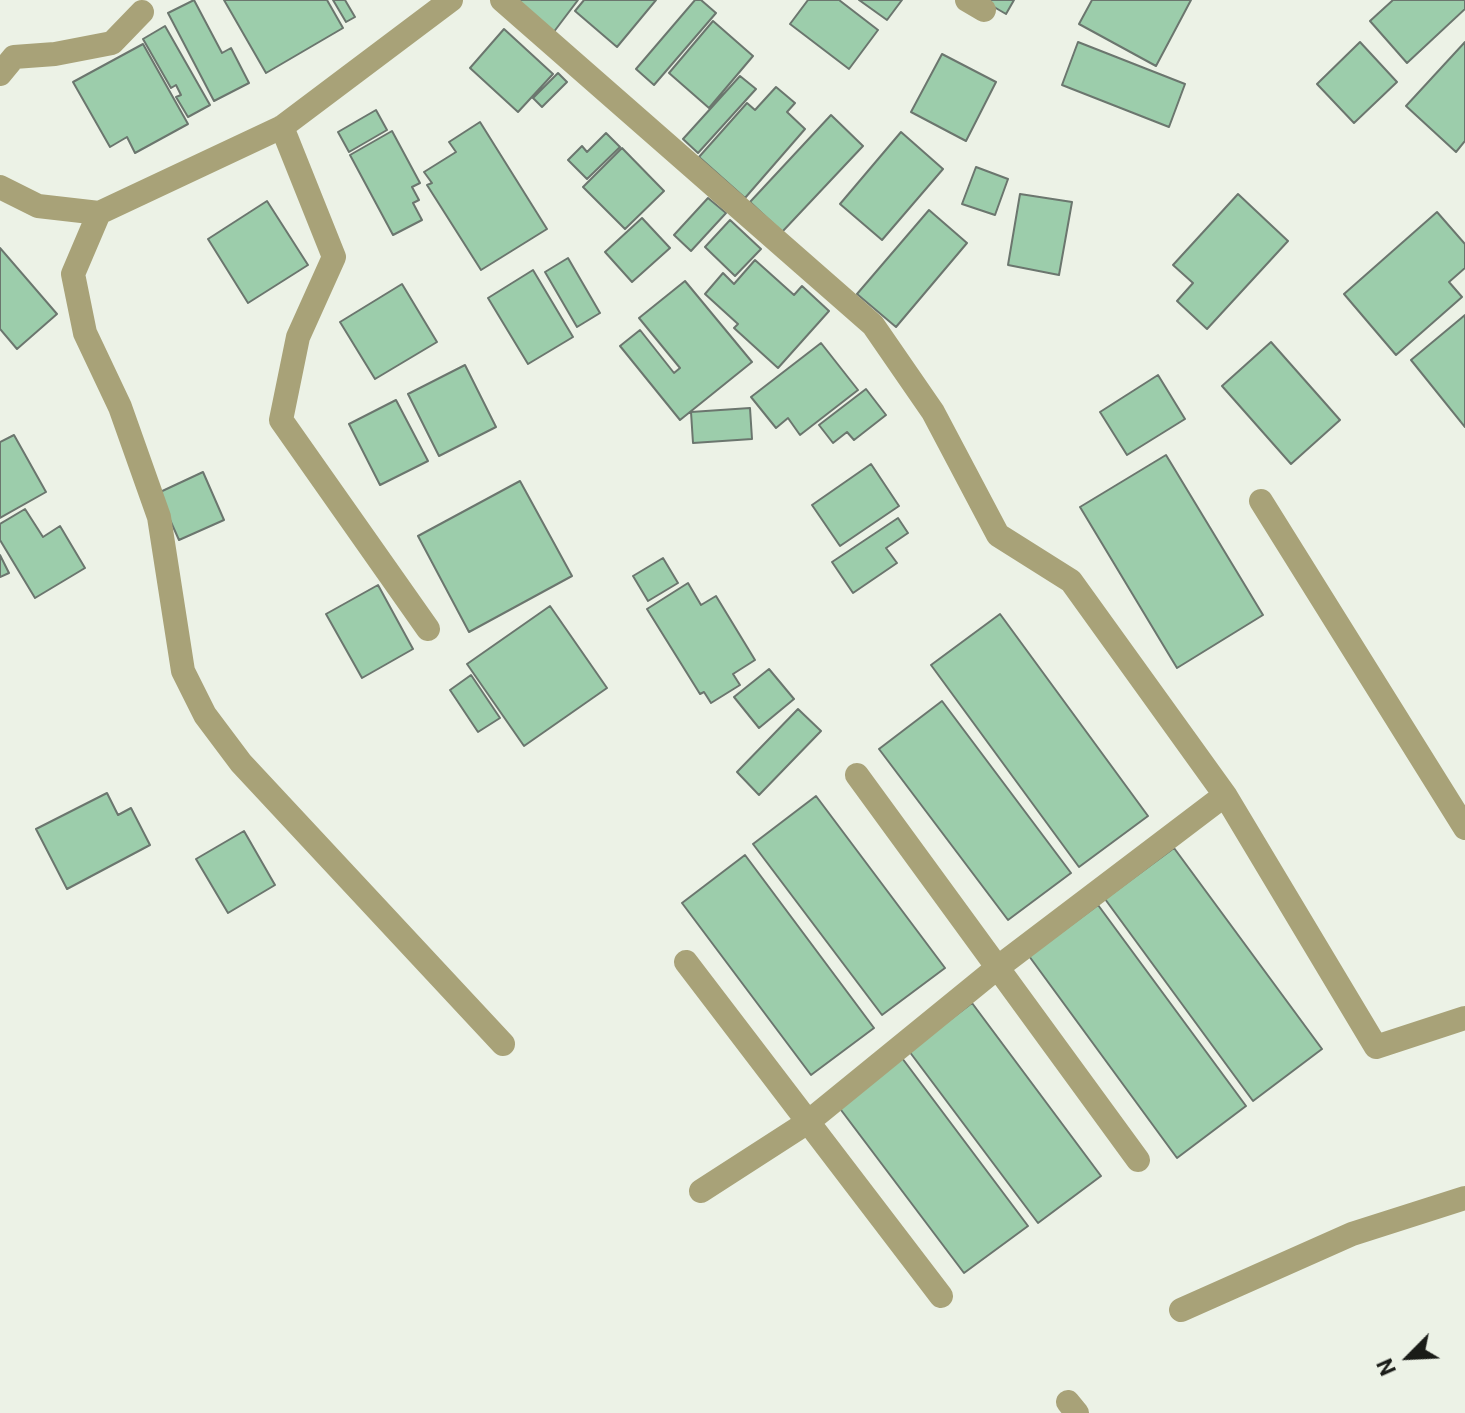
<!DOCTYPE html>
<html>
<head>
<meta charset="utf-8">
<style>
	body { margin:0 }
	#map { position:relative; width:1465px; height:1413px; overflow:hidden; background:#ecf2e6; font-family:Roboto,sans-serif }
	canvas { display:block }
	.north { position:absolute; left:1369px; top:1317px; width:80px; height:80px; -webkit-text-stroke:6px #ecf2e6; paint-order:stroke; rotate:246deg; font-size:22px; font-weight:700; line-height:32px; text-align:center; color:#1a1c18 }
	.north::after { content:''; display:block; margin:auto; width:28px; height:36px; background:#1a1c18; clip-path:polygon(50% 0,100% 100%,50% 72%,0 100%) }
</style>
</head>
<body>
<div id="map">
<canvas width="1465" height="1413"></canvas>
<div class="north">N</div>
</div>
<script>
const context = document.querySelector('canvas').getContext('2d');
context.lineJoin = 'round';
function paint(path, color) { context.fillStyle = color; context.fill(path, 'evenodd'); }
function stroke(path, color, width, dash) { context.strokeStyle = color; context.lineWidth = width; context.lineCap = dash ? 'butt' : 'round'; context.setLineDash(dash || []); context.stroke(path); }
const building = new Path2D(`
	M 194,0 L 222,53 L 231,48 L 249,83 L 214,101 L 168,13 Z
	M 224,0 L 327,0 L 343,28 L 266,73 Z
	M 333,0 L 345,0 L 355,17 L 346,22 Z
	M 515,0 L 578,0 L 553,33 Z
	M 584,0 L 656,0 L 617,47 L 575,11 Z
	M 695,0 L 701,0 L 716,13 L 654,85 L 636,69 Z
	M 808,0 L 839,0 L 878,30 L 849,69 L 790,24 Z
	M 859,0 L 902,0 L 887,20 Z
	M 982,0 L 1014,0 L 1006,14 Z
	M 1092,0 L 1191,0 L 1156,66 L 1079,24 Z
	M 1393,0 L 1465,0 L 1465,9 L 1407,63 L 1370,21 Z
	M 713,21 L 753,56 L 709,108 L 669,73 Z
	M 165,26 L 210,105 L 188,117 L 176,97 L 181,95 L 176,85 L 171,88 L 143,39 Z
	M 504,29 L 553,74 L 518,112 L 470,68 Z
	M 1078,42 L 1185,84 L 1169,127 L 1062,85 Z
	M 1360,42 L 1397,82 L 1354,123 L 1317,84 Z
	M 1465,42 L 1465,141 L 1456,152 L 1406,106 Z
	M 143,44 L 188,124 L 135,153 L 127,137 L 110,147 L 73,82 Z
	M 942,54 L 996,82 L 966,141 L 911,112 Z
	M 558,73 L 567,82 L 542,107 L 533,98 Z
	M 740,76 L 756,89 L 698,153 L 683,139 Z
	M 776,87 L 795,103 L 787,112 L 805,129 L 745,198 L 699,157 L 747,103 L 755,110 Z
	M 376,110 L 387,130 L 349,152 L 338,132 Z
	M 831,115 L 863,146 L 782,232 L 750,202 Z
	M 480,122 L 547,229 L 481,270 L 427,185 L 432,183 L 424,172 L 456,152 L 449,142 Z
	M 392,131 L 420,183 L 412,187 L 419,200 L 413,203 L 422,220 L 393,235 L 350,155 Z
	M 901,132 L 943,169 L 882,240 L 840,204 Z
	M 606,133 L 620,147 L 587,179 L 568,160 L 582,146 L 587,152 Z
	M 622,148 L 664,191 L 625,229 L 583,187 Z
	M 976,167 L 1008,179 L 995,215 L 962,204 Z
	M 1020,194 L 1072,202 L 1059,275 L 1008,265 Z
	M 1238,194 L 1288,241 L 1207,329 L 1177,301 L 1193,283 L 1173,265 Z
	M 708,198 L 726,213 L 691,251 L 674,235 Z
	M 267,201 L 308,265 L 248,303 L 208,239 Z
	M 929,210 L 967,243 L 896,327 L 857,294 Z
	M 1437,212 L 1465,244 L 1465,268 L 1449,282 L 1462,297 L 1396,355 L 1344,294 Z
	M 642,218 L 670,248 L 632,282 L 605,252 Z
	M 730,220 L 761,249 L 735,276 L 705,247 Z
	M 0,248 L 57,314 L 17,349 L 0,329 Z
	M 568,258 L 600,313 L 577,327 L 545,272 Z
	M 755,260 L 794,295 L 802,286 L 829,311 L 778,368 L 734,328 L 738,324 L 705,294 L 723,273 L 734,284 Z
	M 533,270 L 573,337 L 528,364 L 488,298 Z
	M 685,281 L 752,362 L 680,420 L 620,346 L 640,330 L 674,373 L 680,368 L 639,318 Z
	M 402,284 L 437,342 L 375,379 L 340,322 Z
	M 1465,315 L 1465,427 L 1411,360 Z
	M 1271,342 L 1340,420 L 1291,464 L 1222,386 Z
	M 821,343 L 858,390 L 800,435 L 788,418 L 776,428 L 751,397 Z
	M 465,365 L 496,427 L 439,456 L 408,394 Z
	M 1158,375 L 1185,419 L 1127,455 L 1100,412 Z
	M 866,389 L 886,415 L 854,440 L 847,432 L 833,443 L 819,425 Z
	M 396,400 L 428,461 L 380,485 L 349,424 Z
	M 750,408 L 752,439 L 693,443 L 691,412 Z
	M 14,435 L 46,492 L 0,518 L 0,442 Z
	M 1166,455 L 1263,615 L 1177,668 L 1080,507 Z
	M 871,464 L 899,506 L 840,546 L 812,505 Z
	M 203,472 L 224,520 L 179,540 L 158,493 Z
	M 520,481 L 572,576 L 469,632 L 418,536 Z
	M 25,509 L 43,537 L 60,526 L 85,568 L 35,598 L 0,540 L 0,524 Z
	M 898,518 L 908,533 L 886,548 L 897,563 L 853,593 L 832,562 Z
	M 0,555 L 9,573 L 0,577 Z
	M 663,558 L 678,583 L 648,601 L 633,576 Z
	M 688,583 L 701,605 L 716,596 L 755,660 L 733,674 L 740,685 L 711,703 L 704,692 L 700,694 L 647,609 Z
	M 378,585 L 413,649 L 362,678 L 326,614 Z
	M 550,606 L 607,688 L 524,746 L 467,664 Z
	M 1000,614 L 1148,816 L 1079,867 L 931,665 Z
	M 769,669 L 794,699 L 759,728 L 734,697 Z
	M 471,675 L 500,718 L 478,732 L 450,690 Z
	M 942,701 L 1071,873 L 1008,920 L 879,749 Z
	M 798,709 L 821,731 L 759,795 L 737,772 Z
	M 107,793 L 118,815 L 131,808 L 150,845 L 67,889 L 36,829 Z
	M 816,796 L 945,968 L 882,1015 L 753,844 Z
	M 244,831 L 275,885 L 228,913 L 196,859 Z
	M 1174,848 L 1322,1049 L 1253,1101 L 1105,899 Z
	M 745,855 L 874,1028 L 811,1075 L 682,903 Z
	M 1098,905 L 1246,1106 L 1177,1158 L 1029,956 Z
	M 972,1003 L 1101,1176 L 1038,1223 L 909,1051 Z
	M 899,1054 L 1028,1226 L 964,1273 L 835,1102 Z`);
paint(building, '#9ccdab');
stroke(building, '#6b766e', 2);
stroke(new Path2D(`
	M 502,0 L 873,325 L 933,412 L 998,535 L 1071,581 L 1225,795 L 1376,1047 L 1465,1018
	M 967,0 L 984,10
	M 0,74 L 14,57 L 55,54 L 112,43 L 142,12
	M 282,127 L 334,257 L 298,337 L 281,420 L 428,629
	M 0,187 L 38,206 L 99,213 L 282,127 L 451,0
	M 99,213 L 73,274 L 85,333 L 120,407 L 159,517 L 183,671 L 205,715 L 241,763 L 503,1044
	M 1261,501 L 1465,828
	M 857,775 L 1138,1160
	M 686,962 L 941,1296
	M 701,1191 L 808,1122 L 997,968 L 1225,795
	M 1181,1310 L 1352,1234 L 1465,1198
	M 1068,1402 L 1077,1413`), '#a8a278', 24);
</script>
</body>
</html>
